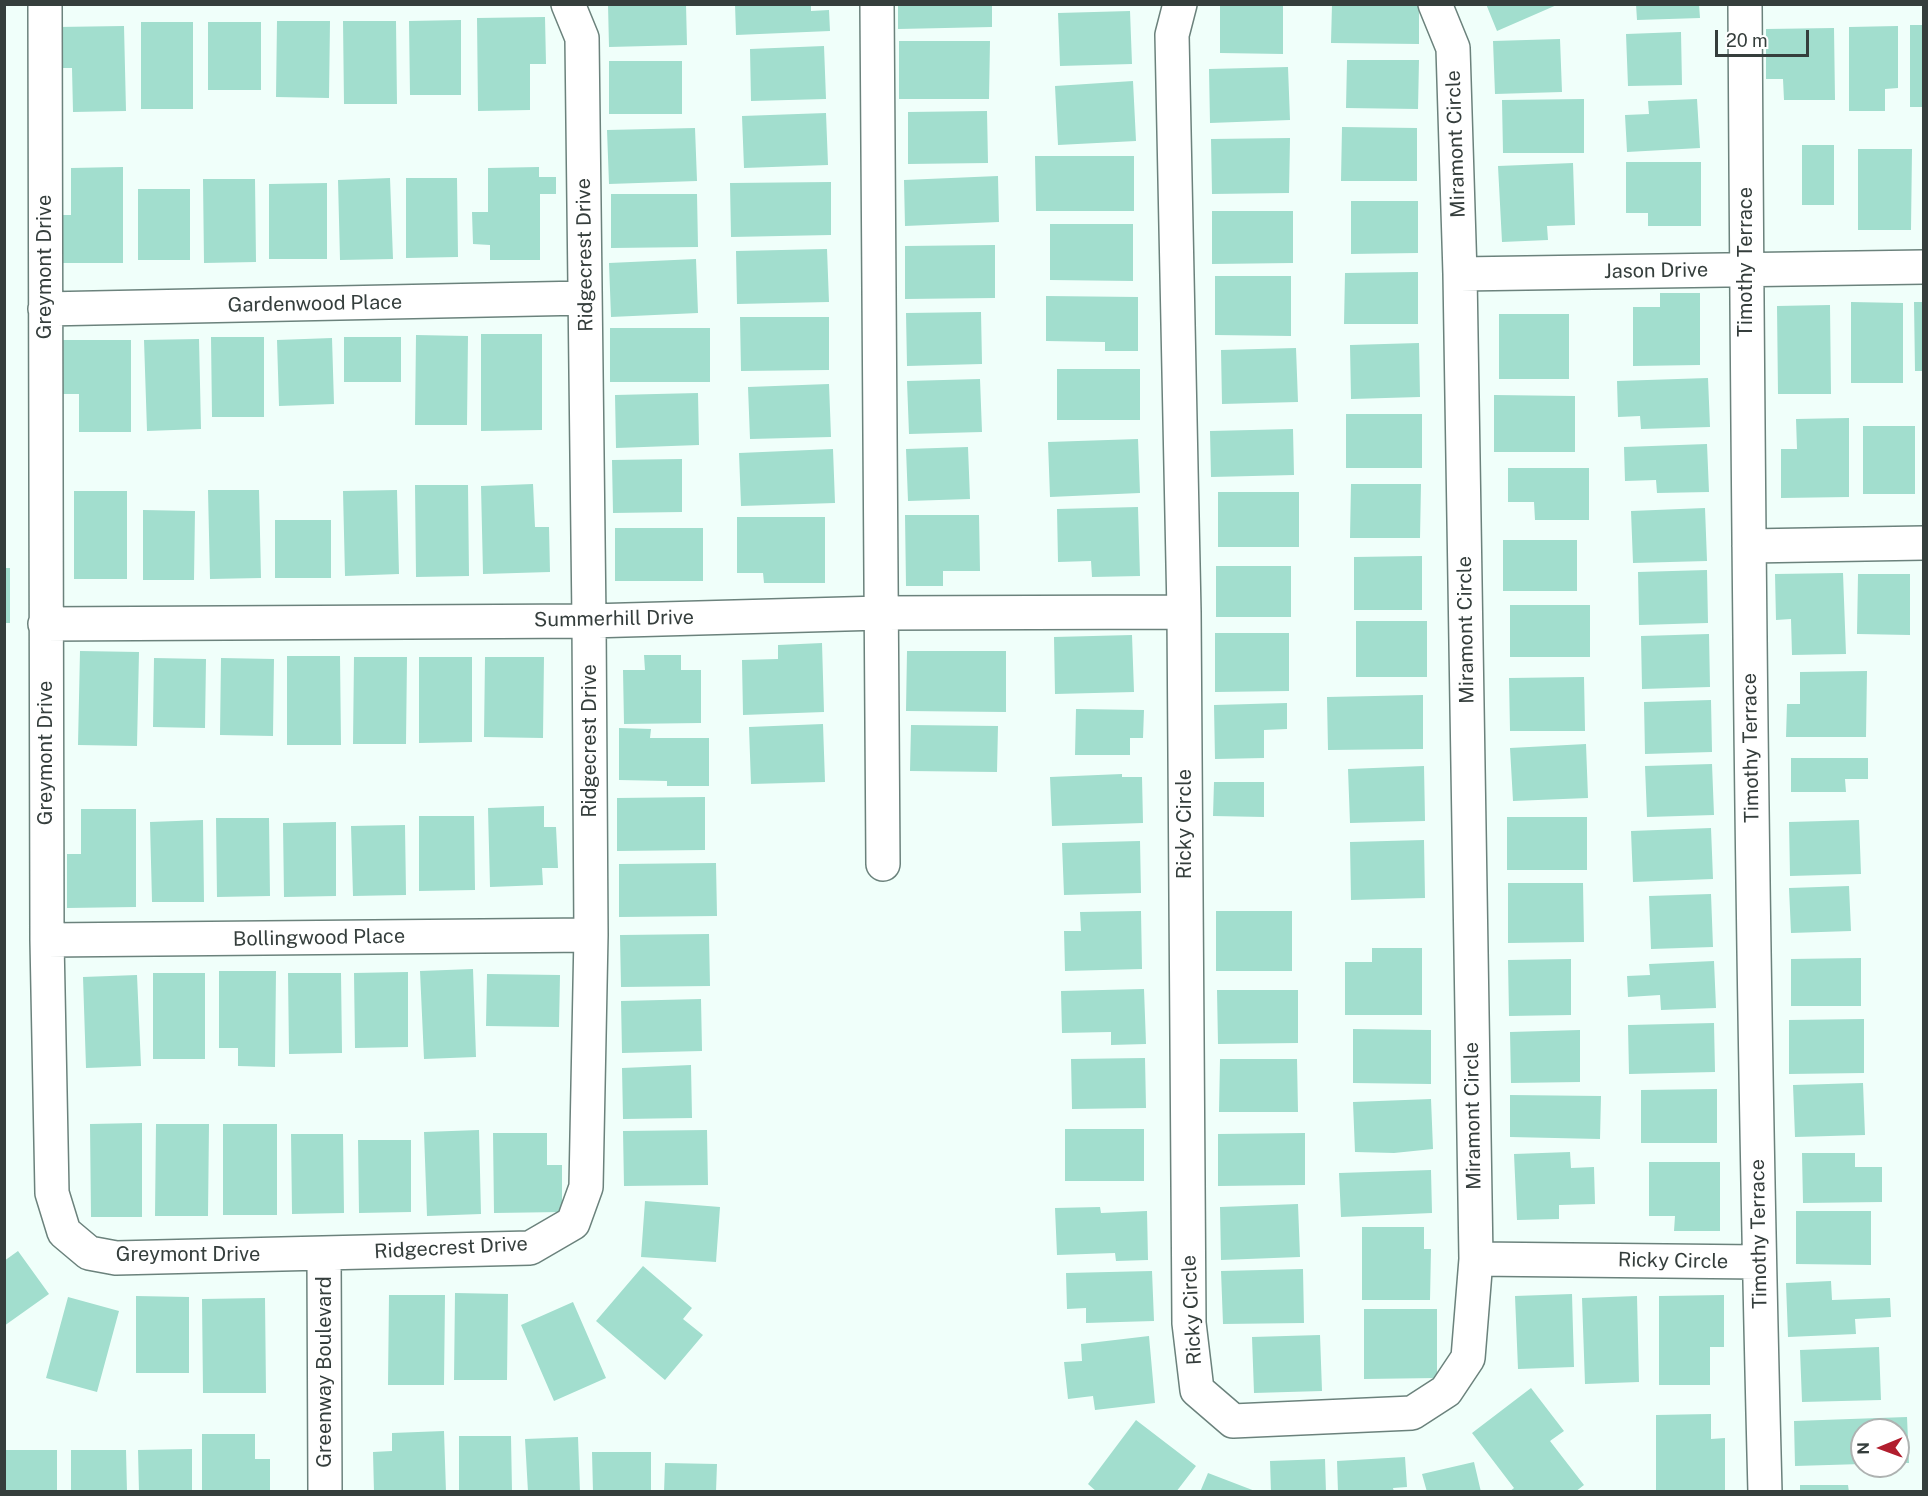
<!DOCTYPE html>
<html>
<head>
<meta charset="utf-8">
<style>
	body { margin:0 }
	#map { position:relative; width:1928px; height:1496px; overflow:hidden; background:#f0fffa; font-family:"Public Sans",sans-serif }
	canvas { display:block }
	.frame { position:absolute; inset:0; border:6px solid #353e3c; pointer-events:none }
	.north { position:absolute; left:1850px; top:1418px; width:60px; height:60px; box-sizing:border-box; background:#fff; border:2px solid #aeb2b1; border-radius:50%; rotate:269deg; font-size:16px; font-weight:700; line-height:24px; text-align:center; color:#353e3c }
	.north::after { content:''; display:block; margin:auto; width:21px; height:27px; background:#b11e2e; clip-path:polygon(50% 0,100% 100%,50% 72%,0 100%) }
	.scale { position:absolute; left:1715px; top:30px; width:94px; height:27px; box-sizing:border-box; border:3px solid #353e3c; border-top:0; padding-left:8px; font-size:18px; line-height:21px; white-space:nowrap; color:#353e3c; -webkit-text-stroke:4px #fff; paint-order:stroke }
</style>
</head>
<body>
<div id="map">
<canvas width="1928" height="1496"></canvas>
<div class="frame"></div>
<div class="north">N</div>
<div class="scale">20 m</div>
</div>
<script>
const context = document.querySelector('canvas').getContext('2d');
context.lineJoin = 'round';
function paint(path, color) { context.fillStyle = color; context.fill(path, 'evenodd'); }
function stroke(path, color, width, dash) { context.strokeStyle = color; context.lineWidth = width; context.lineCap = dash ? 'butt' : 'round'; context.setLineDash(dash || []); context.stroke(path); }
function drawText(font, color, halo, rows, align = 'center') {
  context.font = font + ' "Public Sans",sans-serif'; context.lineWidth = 5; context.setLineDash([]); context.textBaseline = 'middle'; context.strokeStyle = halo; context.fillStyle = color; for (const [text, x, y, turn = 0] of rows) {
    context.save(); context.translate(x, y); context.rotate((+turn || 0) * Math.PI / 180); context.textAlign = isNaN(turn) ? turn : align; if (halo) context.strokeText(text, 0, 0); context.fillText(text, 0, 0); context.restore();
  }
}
paint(new Path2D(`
	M 608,4 L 686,4 L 687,45 L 609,47 Z
	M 735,4 L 811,4 L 811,11 L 829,10 L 830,31 L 736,35 Z
	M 898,4 L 992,4 L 992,27 L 898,29 Z
	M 1220,4 L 1283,4 L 1283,54 L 1220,53 Z
	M 1332,4 L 1419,4 L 1419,44 L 1331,43 Z
	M 1486,4 L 1559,4 L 1497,31 Z
	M 1636,4 L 1699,4 L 1700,18 L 1637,20 Z
	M 1130,11 L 1132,64 L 1060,66 L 1058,13 Z
	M 545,17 L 546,64 L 530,64 L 530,110 L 478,111 L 477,18 Z
	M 461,20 L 461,95 L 410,95 L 409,21 Z
	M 277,21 L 330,21 L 329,98 L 276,97 Z
	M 343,21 L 396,21 L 397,104 L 344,104 Z
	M 141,22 L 193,22 L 193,109 L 141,109 Z
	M 208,22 L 261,22 L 261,90 L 208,90 Z
	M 1910,25 L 1924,25 L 1924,107 L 1910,107 Z
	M 124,26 L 126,111 L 73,112 L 72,68 L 58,68 L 57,27 Z
	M 1898,26 L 1898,88 L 1885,89 L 1885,111 L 1849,111 L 1849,27 Z
	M 1834,28 L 1835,100 L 1784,100 L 1783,79 L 1766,79 L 1766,29 Z
	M 1681,32 L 1682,85 L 1628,86 L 1626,34 Z
	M 1560,39 L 1562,92 L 1495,94 L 1493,41 Z
	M 899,41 L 990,41 L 989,99 L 899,99 Z
	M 824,46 L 826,99 L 751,101 L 750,49 Z
	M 1347,60 L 1419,60 L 1418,109 L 1346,108 Z
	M 609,61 L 682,61 L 682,114 L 609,114 Z
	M 1288,67 L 1290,120 L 1210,123 L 1209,69 Z
	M 1133,81 L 1136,141 L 1058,145 L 1055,86 Z
	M 1584,99 L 1584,153 L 1503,153 L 1502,100 Z
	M 1697,99 L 1700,148 L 1627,152 L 1625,115 L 1649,114 L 1648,101 Z
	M 987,111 L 988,163 L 908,164 L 908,112 Z
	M 826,113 L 828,165 L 744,168 L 742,116 Z
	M 1342,127 L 1417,128 L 1417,181 L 1341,181 Z
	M 695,128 L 697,181 L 609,184 L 607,130 Z
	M 1290,138 L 1289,193 L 1212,194 L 1211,139 Z
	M 1802,145 L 1834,145 L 1834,205 L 1802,205 Z
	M 1858,149 L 1912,149 L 1911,230 L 1858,230 Z
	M 1035,156 L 1134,156 L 1134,211 L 1036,211 Z
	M 1626,162 L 1701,162 L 1701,226 L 1648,226 L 1648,213 L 1626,213 Z
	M 1573,163 L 1575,225 L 1547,226 L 1548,240 L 1502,242 L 1498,166 Z
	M 123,167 L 123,263 L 58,263 L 57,215 L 71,215 L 71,168 Z
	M 539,167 L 539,177 L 556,177 L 556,194 L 540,194 L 540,260 L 490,260 L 490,245 L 473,244 L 472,212 L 488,212 L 488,168 Z
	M 998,176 L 999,222 L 905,226 L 904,180 Z
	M 390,178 L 393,259 L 340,260 L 338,180 Z
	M 406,178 L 457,178 L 458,257 L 406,258 Z
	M 203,179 L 255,179 L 256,262 L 204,263 Z
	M 831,182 L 831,235 L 731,237 L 730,183 Z
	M 327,183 L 327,259 L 269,259 L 269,184 Z
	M 138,189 L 190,189 L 190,260 L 138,260 Z
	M 611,194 L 697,194 L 698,247 L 611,248 Z
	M 1351,201 L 1418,201 L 1418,253 L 1351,254 Z
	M 1212,211 L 1293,211 L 1293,263 L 1212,264 Z
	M 1050,224 L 1133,224 L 1133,281 L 1050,280 Z
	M 995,245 L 995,298 L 905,299 L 905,246 Z
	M 827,249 L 829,302 L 737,304 L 736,251 Z
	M 696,259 L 698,313 L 611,317 L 609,263 Z
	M 1418,272 L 1418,324 L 1344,324 L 1345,273 Z
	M 1215,276 L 1291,276 L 1291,336 L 1215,335 Z
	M 1660,293 L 1700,293 L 1700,365 L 1633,366 L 1633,307 L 1660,307 Z
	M 1046,296 L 1138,297 L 1138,351 L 1105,351 L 1105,342 L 1046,341 Z
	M 1851,302 L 1903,303 L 1903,383 L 1851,383 Z
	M 1914,302 L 1924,302 L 1924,371 L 1915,371 Z
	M 1830,305 L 1831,394 L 1778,394 L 1777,306 Z
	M 981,312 L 982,364 L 907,366 L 906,313 Z
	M 1499,314 L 1569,314 L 1569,379 L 1499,379 Z
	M 740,317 L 829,317 L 829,370 L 741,371 Z
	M 610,328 L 710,328 L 710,382 L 610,382 Z
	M 481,334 L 542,334 L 542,430 L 481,431 Z
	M 416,335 L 468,336 L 467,425 L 415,425 Z
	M 211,337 L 264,337 L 264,417 L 212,417 Z
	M 344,337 L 401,337 L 401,382 L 344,382 Z
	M 332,338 L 334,404 L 279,406 L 277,340 Z
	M 199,339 L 201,429 L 147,431 L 144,340 Z
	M 63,340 L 131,340 L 131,432 L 79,432 L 79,394 L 63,394 Z
	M 1419,343 L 1420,397 L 1351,399 L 1350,345 Z
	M 1296,348 L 1298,402 L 1222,404 L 1221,350 Z
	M 1057,369 L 1140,369 L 1140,420 L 1057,420 Z
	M 1708,378 L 1710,427 L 1641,429 L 1640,416 L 1618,417 L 1617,381 Z
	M 980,379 L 982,432 L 909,434 L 907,381 Z
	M 829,384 L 831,437 L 750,439 L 748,387 Z
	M 698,393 L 699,445 L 616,448 L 615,395 Z
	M 1494,395 L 1575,396 L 1575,452 L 1494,452 Z
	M 1346,414 L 1422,414 L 1422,468 L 1346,468 Z
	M 1849,418 L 1849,497 L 1781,498 L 1781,449 L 1797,449 L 1796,419 Z
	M 1863,426 L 1915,426 L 1915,494 L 1863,494 Z
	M 1293,429 L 1294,475 L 1211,477 L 1210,431 Z
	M 1138,439 L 1140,493 L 1050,497 L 1048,442 Z
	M 1707,444 L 1709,492 L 1657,493 L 1656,480 L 1625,481 L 1624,447 Z
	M 968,447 L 970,499 L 908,501 L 906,449 Z
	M 833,449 L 835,503 L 741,506 L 739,453 Z
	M 682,459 L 682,512 L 613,513 L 612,460 Z
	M 1508,468 L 1589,468 L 1589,520 L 1535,520 L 1534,502 L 1508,502 Z
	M 533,484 L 535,527 L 549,527 L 550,572 L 483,574 L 481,486 Z
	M 1351,484 L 1421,484 L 1420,538 L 1350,538 Z
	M 415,485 L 468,485 L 469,576 L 416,577 Z
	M 208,490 L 259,490 L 261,578 L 210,579 Z
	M 397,490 L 399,574 L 345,576 L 343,491 Z
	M 74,491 L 127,491 L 127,579 L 74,579 Z
	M 1218,492 L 1299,492 L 1299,547 L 1218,547 Z
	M 1138,507 L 1140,576 L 1092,577 L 1091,561 L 1058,562 L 1057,509 Z
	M 1705,508 L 1707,561 L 1633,563 L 1631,511 Z
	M 143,510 L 195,511 L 194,580 L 143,580 Z
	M 905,515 L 979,515 L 980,571 L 943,571 L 943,586 L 906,586 Z
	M 737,517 L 825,517 L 825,583 L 764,583 L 763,573 L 737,573 Z
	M 275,520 L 331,520 L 331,578 L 275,578 Z
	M 615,528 L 703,528 L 703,581 L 615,581 Z
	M 1503,540 L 1577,540 L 1577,591 L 1503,591 Z
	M 1422,556 L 1422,610 L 1354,610 L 1354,557 Z
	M 1216,566 L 1291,566 L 1291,617 L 1216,617 Z
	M 4,568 L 10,568 L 10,623 L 4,623 Z
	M 1707,570 L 1708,623 L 1639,625 L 1638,572 Z
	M 1843,573 L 1846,654 L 1792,655 L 1791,619 L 1776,620 L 1775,574 Z
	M 1858,574 L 1910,574 L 1910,635 L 1857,634 Z
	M 1510,605 L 1590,605 L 1590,657 L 1510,657 Z
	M 1356,621 L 1427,621 L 1427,677 L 1356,677 Z
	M 1215,633 L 1289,633 L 1289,691 L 1215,692 Z
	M 1709,634 L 1710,687 L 1642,689 L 1641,636 Z
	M 1132,635 L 1134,692 L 1055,694 L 1054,637 Z
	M 822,643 L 824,712 L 743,715 L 742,660 L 778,659 L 778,645 Z
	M 80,651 L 139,652 L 137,746 L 78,745 Z
	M 907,651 L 1006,651 L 1006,712 L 906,711 Z
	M 644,655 L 681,655 L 681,670 L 701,670 L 701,723 L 624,724 L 623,670 L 645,670 Z
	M 287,656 L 340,656 L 341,745 L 287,745 Z
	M 354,657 L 407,657 L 406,744 L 353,744 Z
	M 419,657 L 472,657 L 472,742 L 419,743 Z
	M 485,657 L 544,657 L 543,738 L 484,737 Z
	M 154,658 L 206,659 L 205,728 L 153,727 Z
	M 221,658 L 274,659 L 273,736 L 220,735 Z
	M 1867,671 L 1866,737 L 1786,737 L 1787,704 L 1800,704 L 1800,672 Z
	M 1584,677 L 1585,731 L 1510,731 L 1509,678 Z
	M 1423,695 L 1423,749 L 1328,750 L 1327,697 Z
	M 1711,700 L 1712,752 L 1645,754 L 1644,702 Z
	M 1287,703 L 1287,729 L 1264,730 L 1264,758 L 1215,759 L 1214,705 Z
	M 1076,709 L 1144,710 L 1143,738 L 1130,738 L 1130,755 L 1075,755 Z
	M 823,724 L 825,782 L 751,784 L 749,727 Z
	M 911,725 L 998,726 L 997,772 L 910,771 Z
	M 619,728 L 651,729 L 650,738 L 709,738 L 709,786 L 667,786 L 667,781 L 619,780 Z
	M 1586,744 L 1588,798 L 1513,801 L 1510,748 Z
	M 1791,758 L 1868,758 L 1868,779 L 1845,779 L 1846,792 L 1791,792 Z
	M 1712,764 L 1714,815 L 1647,817 L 1645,766 Z
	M 1424,766 L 1425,821 L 1350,823 L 1348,769 Z
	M 1122,774 L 1122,777 L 1142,777 L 1143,823 L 1052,826 L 1050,777 Z
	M 1214,782 L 1264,782 L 1264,817 L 1213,816 Z
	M 705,797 L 705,850 L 617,851 L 617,798 Z
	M 544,806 L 544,827 L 556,827 L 558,868 L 542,868 L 543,885 L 490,887 L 488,808 Z
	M 81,809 L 136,809 L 136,907 L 67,908 L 67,854 L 81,854 Z
	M 419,816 L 474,816 L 475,890 L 419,891 Z
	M 1507,817 L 1587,817 L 1587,870 L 1507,870 Z
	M 216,818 L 269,818 L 270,896 L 217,897 Z
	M 203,820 L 204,902 L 152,902 L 150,822 Z
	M 1859,820 L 1861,874 L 1790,876 L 1789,822 Z
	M 336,822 L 336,896 L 284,897 L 283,823 Z
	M 405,825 L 406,895 L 353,896 L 351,826 Z
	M 1711,828 L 1713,879 L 1633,882 L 1631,831 Z
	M 1424,840 L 1425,898 L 1351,900 L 1350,842 Z
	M 1140,841 L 1141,893 L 1064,895 L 1062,843 Z
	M 716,863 L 717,916 L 619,917 L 619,864 Z
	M 1508,883 L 1583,883 L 1584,942 L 1508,943 Z
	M 1849,886 L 1851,931 L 1791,933 L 1789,888 Z
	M 1711,894 L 1713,947 L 1651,949 L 1649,896 Z
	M 1141,911 L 1142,969 L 1065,971 L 1064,931 L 1081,931 L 1080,912 Z
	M 1216,911 L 1292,911 L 1292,971 L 1216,971 Z
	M 709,934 L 710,986 L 621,987 L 620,935 Z
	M 1372,948 L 1422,948 L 1422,1015 L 1345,1015 L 1345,962 L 1372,962 Z
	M 1861,958 L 1861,1006 L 1791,1006 L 1791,959 Z
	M 1571,959 L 1571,1015 L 1509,1016 L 1508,960 Z
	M 1714,961 L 1716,1008 L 1661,1010 L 1660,995 L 1628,997 L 1627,976 L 1650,975 L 1649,964 Z
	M 473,969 L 476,1057 L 424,1059 L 420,971 Z
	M 219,971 L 276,971 L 275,1067 L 238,1066 L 238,1048 L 219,1048 Z
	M 408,972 L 408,1047 L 355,1048 L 354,973 Z
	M 153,973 L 205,973 L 205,1059 L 153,1059 Z
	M 288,973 L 341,973 L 342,1053 L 289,1054 Z
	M 487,974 L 560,975 L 559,1027 L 486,1026 Z
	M 137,975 L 141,1066 L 86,1068 L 83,977 Z
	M 1144,989 L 1146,1044 L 1111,1045 L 1111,1032 L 1062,1033 L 1061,991 Z
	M 1217,990 L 1298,990 L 1298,1043 L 1218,1044 Z
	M 701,999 L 702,1051 L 622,1053 L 621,1001 Z
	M 1864,1019 L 1864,1073 L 1789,1074 L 1789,1020 Z
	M 1714,1023 L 1715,1072 L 1629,1074 L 1628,1025 Z
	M 1353,1029 L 1431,1030 L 1431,1084 L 1353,1083 Z
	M 1580,1030 L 1580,1082 L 1511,1083 L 1510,1032 Z
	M 1145,1058 L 1146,1108 L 1072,1109 L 1071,1059 Z
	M 1220,1059 L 1297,1059 L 1298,1112 L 1219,1112 Z
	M 691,1065 L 692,1118 L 623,1119 L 622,1068 Z
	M 1863,1083 L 1865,1135 L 1795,1137 L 1793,1085 Z
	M 1717,1089 L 1717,1143 L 1641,1143 L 1641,1090 Z
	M 1510,1095 L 1601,1096 L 1600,1139 L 1510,1137 Z
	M 1431,1099 L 1433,1149 L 1394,1153 L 1355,1152 L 1353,1102 Z
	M 142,1123 L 142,1217 L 91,1217 L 90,1124 Z
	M 156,1124 L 209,1124 L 208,1216 L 155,1216 Z
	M 223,1124 L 277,1124 L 277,1215 L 223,1215 Z
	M 1065,1129 L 1144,1129 L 1144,1181 L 1065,1181 Z
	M 479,1130 L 481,1214 L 427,1216 L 424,1132 Z
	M 707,1130 L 708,1185 L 624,1186 L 623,1131 Z
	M 493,1133 L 547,1133 L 547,1165 L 562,1165 L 562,1212 L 494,1213 Z
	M 1305,1133 L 1305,1185 L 1218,1186 L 1218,1134 Z
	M 291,1134 L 343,1134 L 344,1213 L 292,1214 Z
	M 358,1140 L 411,1140 L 411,1212 L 359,1213 Z
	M 1570,1152 L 1571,1168 L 1594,1167 L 1595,1204 L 1559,1205 L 1559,1219 L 1517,1220 L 1514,1154 Z
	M 1802,1153 L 1855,1153 L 1855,1167 L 1882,1167 L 1882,1202 L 1803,1203 Z
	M 1649,1162 L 1720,1162 L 1720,1231 L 1674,1231 L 1675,1216 L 1649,1216 Z
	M 1431,1170 L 1432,1213 L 1341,1217 L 1339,1173 Z
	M 645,1201 L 720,1207 L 716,1262 L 641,1257 Z
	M 1298,1204 L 1300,1257 L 1221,1260 L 1220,1207 Z
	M 1100,1207 L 1101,1213 L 1147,1211 L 1148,1260 L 1116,1261 L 1115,1253 L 1057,1255 L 1055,1208 Z
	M 1796,1211 L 1871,1211 L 1871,1265 L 1796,1264 Z
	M 1362,1227 L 1424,1227 L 1424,1249 L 1431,1249 L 1430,1300 L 1362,1300 Z
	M 18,1251 L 49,1294 L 4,1326 L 4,1261 Z
	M 643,1266 L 692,1308 L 683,1319 L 703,1335 L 665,1380 L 596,1321 Z
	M 1303,1269 L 1304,1323 L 1223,1324 L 1221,1271 Z
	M 1152,1271 L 1154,1321 L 1086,1323 L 1086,1308 L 1067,1309 L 1066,1273 Z
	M 1831,1281 L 1832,1300 L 1890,1298 L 1891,1317 L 1855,1319 L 1856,1334 L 1788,1337 L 1786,1283 Z
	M 455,1293 L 508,1294 L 507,1380 L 454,1380 Z
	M 1572,1294 L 1574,1367 L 1518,1369 L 1515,1296 Z
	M 389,1295 L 445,1295 L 444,1385 L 388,1385 Z
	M 1724,1295 L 1724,1347 L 1710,1347 L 1710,1385 L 1659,1385 L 1659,1296 Z
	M 136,1296 L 189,1297 L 189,1373 L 136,1373 Z
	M 1637,1296 L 1639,1382 L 1585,1384 L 1582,1298 Z
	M 68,1297 L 119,1311 L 97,1392 L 46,1378 Z
	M 265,1298 L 266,1393 L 203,1393 L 202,1299 Z
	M 573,1302 L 606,1378 L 554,1401 L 521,1325 Z
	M 1364,1309 L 1437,1309 L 1437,1378 L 1364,1379 Z
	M 1320,1335 L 1322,1391 L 1254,1393 L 1252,1337 Z
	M 1149,1336 L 1155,1403 L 1095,1410 L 1093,1396 L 1068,1399 L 1064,1362 L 1082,1361 L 1081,1344 Z
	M 1879,1347 L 1881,1400 L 1802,1402 L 1800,1350 Z
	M 1531,1388 L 1564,1431 L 1550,1441 L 1584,1485 L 1575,1492 L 1509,1492 L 1514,1488 L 1472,1433 Z
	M 1711,1414 L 1711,1439 L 1725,1438 L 1725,1492 L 1656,1492 L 1656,1415 Z
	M 1907,1417 L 1909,1463 L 1898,1463 L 1898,1430 L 1862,1430 L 1862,1464 L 1795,1466 L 1794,1421 Z
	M 1136,1420 L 1196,1466 L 1176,1492 L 1097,1492 L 1088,1484 Z
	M 444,1431 L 446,1492 L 374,1492 L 373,1452 L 392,1451 L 392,1433 Z
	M 202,1434 L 255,1434 L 255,1459 L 270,1459 L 270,1492 L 202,1492 Z
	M 459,1436 L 511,1436 L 512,1492 L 459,1492 Z
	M 578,1437 L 580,1492 L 528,1492 L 525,1439 Z
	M 192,1449 L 192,1492 L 139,1492 L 138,1450 Z
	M 4,1450 L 57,1450 L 57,1492 L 4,1492 Z
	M 71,1450 L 126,1450 L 127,1492 L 71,1492 Z
	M 592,1452 L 651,1452 L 651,1492 L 593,1492 Z
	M 1405,1457 L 1407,1487 L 1393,1488 L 1394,1492 L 1338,1492 L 1337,1461 Z
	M 1325,1459 L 1326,1492 L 1271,1492 L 1270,1461 Z
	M 1474,1462 L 1481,1492 L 1427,1492 L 1422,1474 Z
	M 665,1463 L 717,1464 L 716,1492 L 664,1492 Z
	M 1208,1473 L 1255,1491 L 1255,1492 L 1200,1492 Z
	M 1800,1485 L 1848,1485 L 1849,1492 L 1800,1492 Z`), '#a2dece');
const street = new Path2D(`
	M 45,4 L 47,940 L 52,1193 L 64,1232 L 89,1253 L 116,1258 L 530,1248 L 573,1223 L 586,1187 L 591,935 L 589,621 L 582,38 L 568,4
	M 877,4 L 883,864
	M 1180,4 L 1172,35 L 1184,612 L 1189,1323 L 1197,1390 L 1233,1421 L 1412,1413 L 1446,1391 L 1468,1358 L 1476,1259 L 1460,274 L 1453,48 L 1435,4
	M 1745,4 C 1748,500 1752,996 1765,1492
	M 1460,274 L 1924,267
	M 45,309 L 585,298
	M 1749,546 L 1924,543
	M 45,624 L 589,621 L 881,613 L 1184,612
	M 47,940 L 591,935
	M 324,1253 L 325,1492
	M 1476,1259 L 1759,1262`);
stroke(street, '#6b827c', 36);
stroke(street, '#fff', 33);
drawText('20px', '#353e3c', '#fff', [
	["Miramont Circle",1456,144,-92],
	["Ridgecrest Drive",585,255,-91],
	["Timothy Terrace",1746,262,-90],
	["Greymont Drive",45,267,-90],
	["Jason Drive",1656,271,-1],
	["Gardenwood Place",315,304,-1],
	["Summerhill Drive",614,619,-1],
	["Miramont Circle",1466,630,-91],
	["Ridgecrest Drive",590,741,-90],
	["Timothy Terrace",1751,748,-91],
	["Greymont Drive",46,753,-90],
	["Ricky Circle",1185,824,-90],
	["Bollingwood Place",319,938,-1],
	["Miramont Circle",1473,1116,-91],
	["Timothy Terrace",1759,1234,-91],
	["Ridgecrest Drive",451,1248,-3],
	["Greymont Drive",188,1255],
	["Ricky Circle",1673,1261,1],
	["Ricky Circle",1192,1310,-93],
	["Greenway Boulevard",325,1372,-90]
]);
</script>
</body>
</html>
